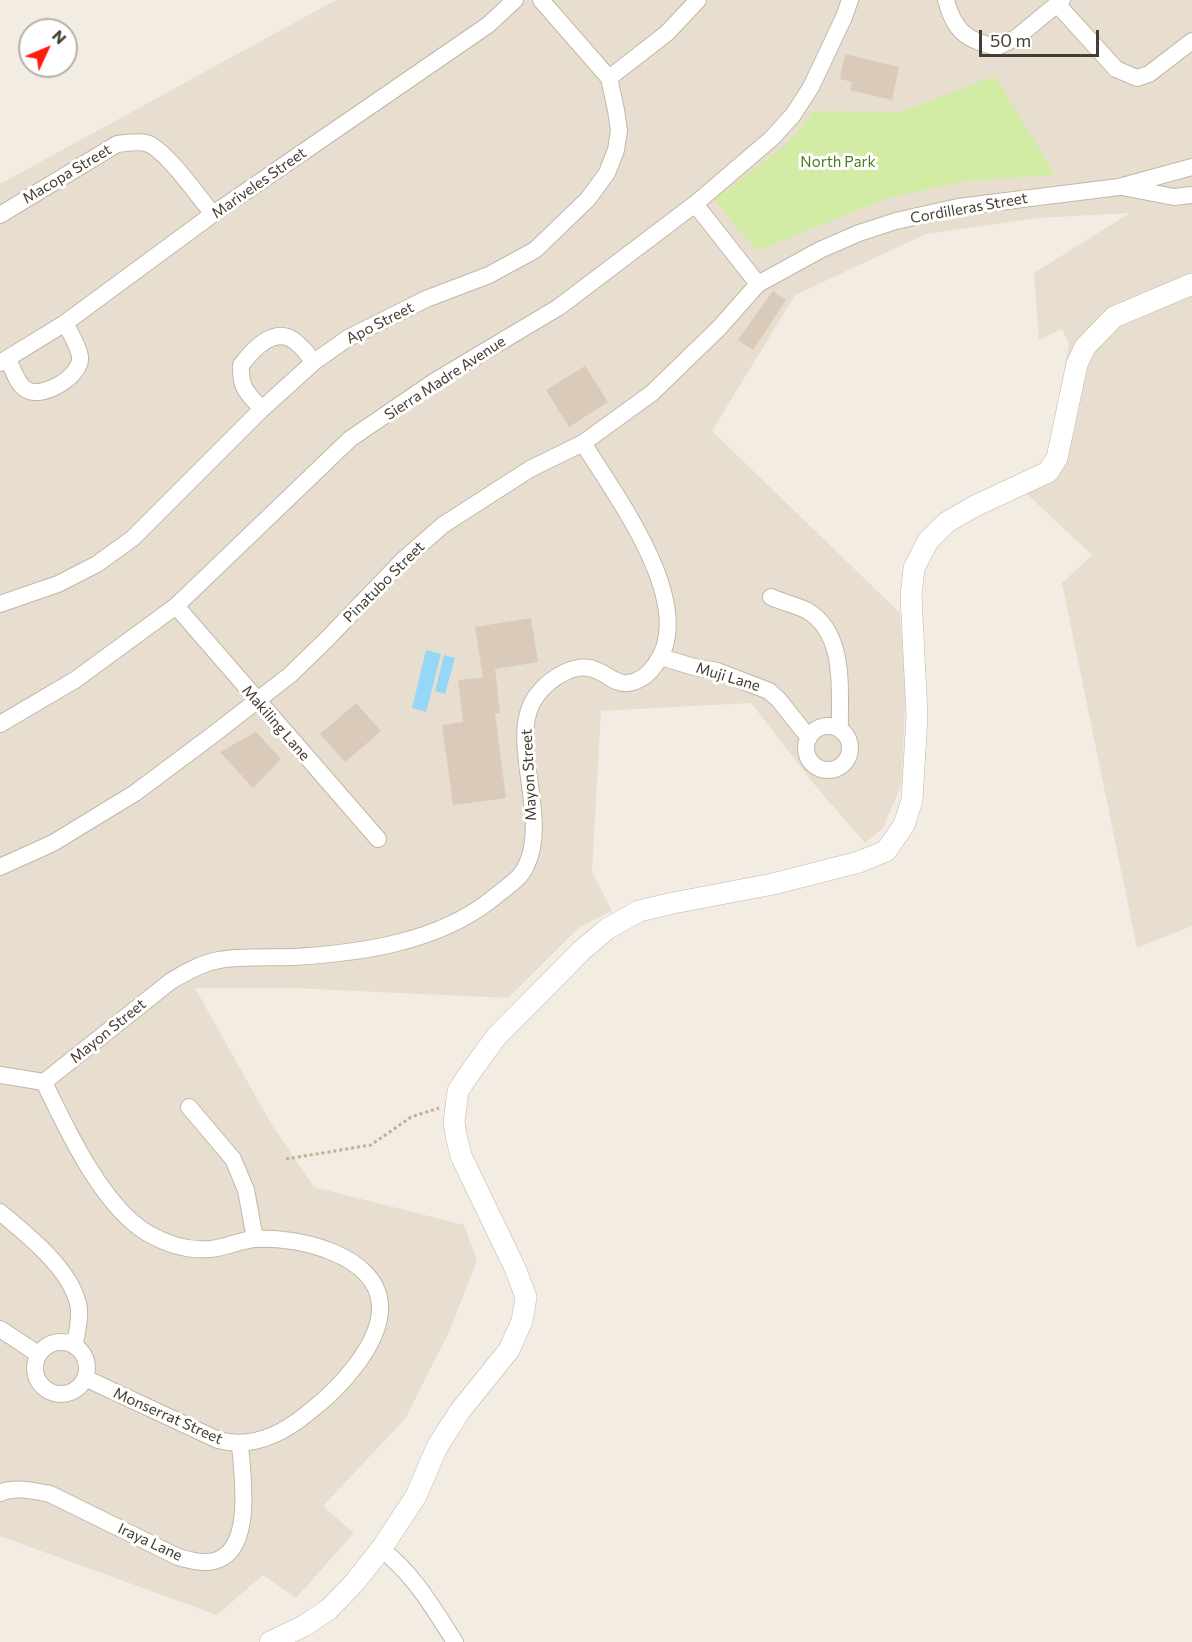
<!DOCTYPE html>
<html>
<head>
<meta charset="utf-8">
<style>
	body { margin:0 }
	#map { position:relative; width:1192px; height:1642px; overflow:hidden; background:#f3ece2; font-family:Commissioner,sans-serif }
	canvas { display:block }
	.north { position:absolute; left:18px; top:18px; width:60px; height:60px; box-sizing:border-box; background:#fff; border:2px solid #b5b1ad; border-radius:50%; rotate:46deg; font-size:16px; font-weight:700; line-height:24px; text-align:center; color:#453c32 }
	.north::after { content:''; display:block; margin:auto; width:21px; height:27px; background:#ff1e0d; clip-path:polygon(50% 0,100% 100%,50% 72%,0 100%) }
	.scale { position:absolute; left:979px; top:30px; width:120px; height:27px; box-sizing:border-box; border:3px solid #453c32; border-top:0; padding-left:8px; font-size:18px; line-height:21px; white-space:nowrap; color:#453c32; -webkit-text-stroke:4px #fff; paint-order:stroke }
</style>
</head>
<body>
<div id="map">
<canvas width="1192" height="1642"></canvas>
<div class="north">N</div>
<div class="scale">50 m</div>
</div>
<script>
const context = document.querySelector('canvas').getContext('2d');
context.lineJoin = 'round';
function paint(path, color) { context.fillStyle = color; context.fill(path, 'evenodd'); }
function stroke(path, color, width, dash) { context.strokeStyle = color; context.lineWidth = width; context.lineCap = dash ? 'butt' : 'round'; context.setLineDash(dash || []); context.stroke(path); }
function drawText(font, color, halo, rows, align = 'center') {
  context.font = font + ' Commissioner,sans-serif'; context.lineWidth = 6; context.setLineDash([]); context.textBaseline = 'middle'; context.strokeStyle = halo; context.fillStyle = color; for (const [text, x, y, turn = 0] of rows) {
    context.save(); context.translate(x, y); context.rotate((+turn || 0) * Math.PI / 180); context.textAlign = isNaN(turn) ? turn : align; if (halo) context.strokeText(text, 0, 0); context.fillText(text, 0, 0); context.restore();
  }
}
paint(new Path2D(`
	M 336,0 L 1192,0 L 1192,926 L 1137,948 L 1062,583 L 1092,555 L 1015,483 L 1046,468 L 1069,344 L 1062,329 L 1039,340 L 1034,273 L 1130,213 L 1038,218 L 926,234 L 795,295 L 712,431 L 900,613 L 906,691 L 901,786 L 883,828 L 865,843 L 818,789 L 751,703 L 601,711 L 592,872 L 612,911 L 581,926 L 508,998 L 292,988 L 195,988 L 270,1122 L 314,1187 L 464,1225 L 477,1260 L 450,1330 L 405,1419 L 323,1506 L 354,1533 L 296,1598 L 263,1575 L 217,1615 L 0,1536 L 0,184 Z`), '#e8decf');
paint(new Path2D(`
	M 995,76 L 1055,175 L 967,181 L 888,198 L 757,251 L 714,200 L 787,144 L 815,111 L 900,112 Z`), '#d2eca5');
paint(new Path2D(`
	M 426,650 L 441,654 L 426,712 L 412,708 Z
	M 444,655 L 455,658 L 445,694 L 435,691 Z`), '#96d7f8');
paint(new Path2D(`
	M 845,54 L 899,67 L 892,100 L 850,90 L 852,82 L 840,79 Z
	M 773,291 L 786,300 L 753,350 L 738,340 Z
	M 585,366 L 608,402 L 569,427 L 546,390 Z
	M 531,618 L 538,662 L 495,669 L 500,713 L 495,713 L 506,798 L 453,805 L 442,725 L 463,722 L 458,680 L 483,678 L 475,627 Z
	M 356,703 L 381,731 L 345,762 L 320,734 Z
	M 256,732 L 281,759 L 253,788 L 220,752 Z`), '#d9cab9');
const minor = new Path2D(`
	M 946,0 C 954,31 967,41 997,47 L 1016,38 L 1062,0
	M 1057,4 L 1116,69 L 1137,78 L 1149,74 L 1192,41
	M 609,78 L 667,33 L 698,0
	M 1122,187 L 1174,197 L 1192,195
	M 695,204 L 758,284
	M 0,215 L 117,144 C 126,143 137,141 146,143 C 165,148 199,198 213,214
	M 8,359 C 13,369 17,385 27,390 C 43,399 82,376 80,357 C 79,346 70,333 65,323
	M 0,363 L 65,323 L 213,214 L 488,25 L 515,0
	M 262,409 C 247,393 240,388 241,365 C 254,348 277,323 298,344 C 304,349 309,356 314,362
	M 771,597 C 782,602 795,605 806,610 C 847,633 839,691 840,730
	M 0,604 L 58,584 L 97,564 L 133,538 L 262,409 L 314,362 L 348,338 L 426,299 L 489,275 L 535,250 L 588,199 L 607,173 L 616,150 L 619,131 L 616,110 L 609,78 L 541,0
	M 176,606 L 378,839
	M 661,657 L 694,667 L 717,671 L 769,691 L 779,700 L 809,738
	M 0,724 L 75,680 L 176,606 L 350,439 L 435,381 L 559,307 L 695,204 L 771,139 L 793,115 L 811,87 L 844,17 L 850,0
	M806 748a22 22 0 1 1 44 0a22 22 0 1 1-44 0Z
	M 0,867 L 53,843 L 135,793 L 210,737 L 290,675 L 327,639 L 403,560 L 443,525 L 530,469 L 583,443 L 652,393 L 719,328 L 758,284 L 820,250 L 859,233 L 896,221 L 958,207 L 1119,187 L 1192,167
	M 0,1075 L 44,1082 L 171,981 C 186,972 202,963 219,960 C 243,956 270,958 294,957 C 362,953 438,942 492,899 C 503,889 520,880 526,866 C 551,816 505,736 537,695 C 550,678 577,660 598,671 C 608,675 617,685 628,683 C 639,682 649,674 655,665 C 700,606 614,494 583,443
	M 44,1082 C 66,1128 103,1208 149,1234 C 167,1244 189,1251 210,1249 C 225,1248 240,1240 255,1239 C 296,1236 377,1254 380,1305 C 382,1344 338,1390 309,1412 C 283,1434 252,1449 218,1440 L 85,1378
	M 189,1107 L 233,1159 L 246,1190 L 255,1239
	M 0,1212 C 27,1235 74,1271 79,1309 C 80,1321 77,1334 74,1346
	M 0,1329 L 38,1354
	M35 1368a26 26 0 1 1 52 0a26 26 0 1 1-52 0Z
	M 0,1493 C 14,1486 35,1491 50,1494 L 178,1557 C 189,1560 202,1564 214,1561 C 255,1551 242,1474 240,1444
	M 381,1549 C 414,1574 433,1608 455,1642`);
const tertiary = new Path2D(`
	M 270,1642 L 304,1626 L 329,1609 L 355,1582 L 381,1549 L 416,1496 L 437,1447 L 460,1411 L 509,1350 L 522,1321 L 526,1297 L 515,1268 L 461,1156 L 456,1135 L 454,1122 L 458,1091 L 467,1077 L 496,1037 L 581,951 L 607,929 L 639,911 L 673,903 L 773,884 L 859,862 L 886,851 L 904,825 L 912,800 L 917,716 L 911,596 L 914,568 L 928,541 L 947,522 L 975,506 L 1048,472 L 1057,458 L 1077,364 L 1085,347 L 1114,317 L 1192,284`);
stroke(minor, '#c2b6a7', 18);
stroke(tertiary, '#c2b6a7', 22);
stroke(new Path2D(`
	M 286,1159 L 371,1145 L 411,1117 L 439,1108`), '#c3ae93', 3, [3, 3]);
stroke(minor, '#fff', 16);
stroke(tertiary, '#fff', 21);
drawText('15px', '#4a7c20', '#fff', [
	["North Park",838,162]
]);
drawText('15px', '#453c32', '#fff', [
	["Macopa Street",67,174,-31],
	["Mariveles Street",259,183,-35],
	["Cordilleras Street",969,208,-10],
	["Apo Street",380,323,-27],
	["Sierra Madre Avenue",445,378,-33],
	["Pinatubo Street",384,582,-45],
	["Muji Lane",728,677,17],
	["Makiling Lane",276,723,49],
	["Mayon Street",529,775,-93],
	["Mayon Street",108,1031,-39],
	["Monserrat Street",168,1416,24],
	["Iraya Lane",150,1542,25]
]);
</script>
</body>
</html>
